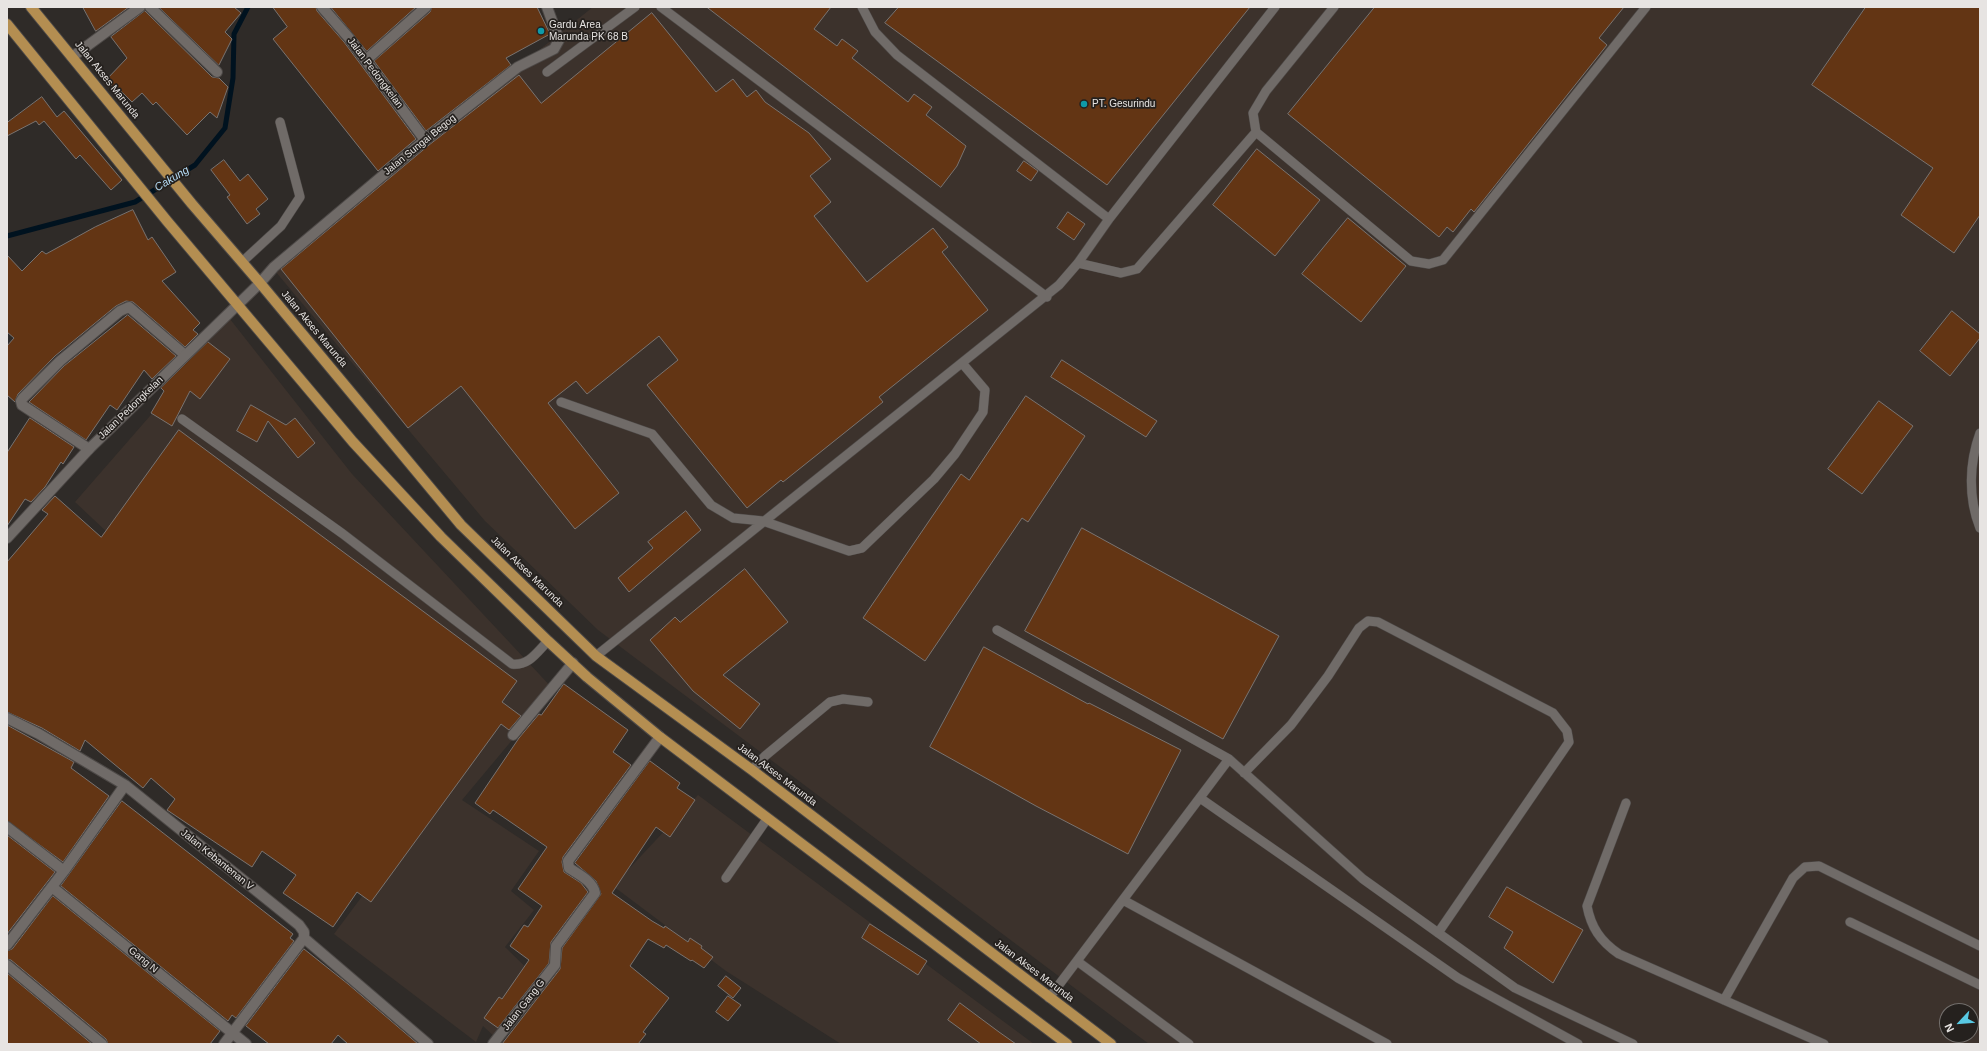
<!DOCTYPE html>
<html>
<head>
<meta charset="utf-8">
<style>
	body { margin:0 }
	#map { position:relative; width:1987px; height:1051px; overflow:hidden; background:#2f2b28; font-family:Arial,sans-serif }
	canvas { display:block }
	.frame { position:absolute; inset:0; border:8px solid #e7e4e2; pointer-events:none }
	.north { position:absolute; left:1939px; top:1003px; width:40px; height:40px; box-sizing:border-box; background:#25211e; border:1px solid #736f6c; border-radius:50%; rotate:244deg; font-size:11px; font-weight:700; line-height:16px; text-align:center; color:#e7e4e2 }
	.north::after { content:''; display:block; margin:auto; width:14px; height:18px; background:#58c9e3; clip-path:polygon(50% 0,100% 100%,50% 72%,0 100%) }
</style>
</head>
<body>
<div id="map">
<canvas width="1987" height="1051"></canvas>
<div class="frame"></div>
<div class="north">N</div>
</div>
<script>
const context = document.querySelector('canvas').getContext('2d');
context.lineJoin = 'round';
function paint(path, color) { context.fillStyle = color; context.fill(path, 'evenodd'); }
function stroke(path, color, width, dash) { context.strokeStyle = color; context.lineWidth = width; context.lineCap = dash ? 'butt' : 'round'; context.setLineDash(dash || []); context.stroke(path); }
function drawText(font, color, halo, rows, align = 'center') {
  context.font = font + ' Arial,sans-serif'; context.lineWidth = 3.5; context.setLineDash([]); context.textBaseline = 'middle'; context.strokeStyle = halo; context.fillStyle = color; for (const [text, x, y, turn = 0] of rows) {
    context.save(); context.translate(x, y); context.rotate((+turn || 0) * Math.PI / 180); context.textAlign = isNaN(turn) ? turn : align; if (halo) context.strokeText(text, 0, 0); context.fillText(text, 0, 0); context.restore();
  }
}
paint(new Path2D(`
	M 593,7 L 1980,7 L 1980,1044 L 1149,1044 L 598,630 L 485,521 L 270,265 ZM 1947,1011 L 1971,1011 L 1971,1035 L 1947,1035 Z
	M 226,314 L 352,474 L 554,690 L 462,800 L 539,851 L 511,891 L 534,910 L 505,947 L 543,984 L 497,1039 L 483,1026 L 476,1042 L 334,934 L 363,895 L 109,534 L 75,502 L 163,401 Z
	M 698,795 L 1034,1044 L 841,1044 L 726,971 L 613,886 Z`), '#3c322c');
stroke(new Path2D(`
	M 7,236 L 135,202 L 195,165 L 225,128 L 233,78 L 234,34 L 248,7`), '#00121f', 5);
const building = new Path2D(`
	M 83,7 L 129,7 L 96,31 Z
	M 159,7 L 234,7 L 241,13 L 225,32 L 232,39 L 219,65 Z
	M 273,7 L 316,7 L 317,11 L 344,42 L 416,139 L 378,171 L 273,39 L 287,27 Z
	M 331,7 L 416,7 L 367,51 Z
	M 432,7 L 537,7 L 550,34 L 506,58 L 511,65 L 426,131 L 374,61 L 430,12 Z
	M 707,7 L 831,7 L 814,29 L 837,46 L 842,39 L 858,51 L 852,58 L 908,102 L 914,94 L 932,107 L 926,115 L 966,146 L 957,166 L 941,187 Z
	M 899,7 L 1250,7 L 1107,185 L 885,23 Z
	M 1375,7 L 1624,7 L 1599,38 L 1607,45 L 1474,212 L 1471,209 L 1453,232 L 1447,227 L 1439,237 L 1288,114 Z
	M 1866,7 L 1980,7 L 1980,215 L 1954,253 L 1901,215 L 1933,168 L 1812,85 Z
	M 145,11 L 212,77 L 219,78 L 228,87 L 217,118 L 210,112 L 187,135 L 156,102 L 153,105 L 142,93 L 132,102 L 120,90 L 118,92 L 106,80 L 127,58 L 111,37 Z
	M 652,13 L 716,92 L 733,79 L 747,97 L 756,90 L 765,102 L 809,133 L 831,159 L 810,176 L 831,202 L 814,216 L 867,282 L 933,228 L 948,247 L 942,252 L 988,310 L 879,397 L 883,402 L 783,482 L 781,480 L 747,508 L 647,385 L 678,360 L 659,336 L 587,394 L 576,381 L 548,403 L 619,493 L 575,529 L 461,386 L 408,428 L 281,269 L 429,145 L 519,75 L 541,103 Z
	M 42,97 L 57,117 L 64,111 L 122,180 L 111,190 L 80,155 L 76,159 L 44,121 L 39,125 L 36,121 L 7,136 L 7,123 Z
	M 1257,149 L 1320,200 L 1275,256 L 1213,205 Z
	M 224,160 L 240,181 L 248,174 L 268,199 L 256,209 L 260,214 L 247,224 L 227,197 L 230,195 L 211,170 Z
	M 1024,161 L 1038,171 L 1031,181 L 1017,171 Z
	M 133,210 L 148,240 L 152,237 L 176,272 L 162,281 L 200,323 L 193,330 L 198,334 L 185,347 L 133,302 L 126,301 L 116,306 L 55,356 L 18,394 L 15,402 L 7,395 L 7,346 L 14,338 L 7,332 L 7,255 L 22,271 L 42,251 L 46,254 L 95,227 Z
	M 1068,212 L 1085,224 L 1074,240 L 1057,228 Z
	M 1348,218 L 1406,266 L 1361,322 L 1302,274 Z
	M 1952,311 L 1980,334 L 1980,338 L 1950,376 L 1920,351 Z
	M 128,315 L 176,356 L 152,379 L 144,370 L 117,410 L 110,405 L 86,440 L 29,402 L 64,366 Z
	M 208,342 L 230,359 L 200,399 L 190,391 L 172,426 L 151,413 L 164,391 L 161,388 Z
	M 1062,360 L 1157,421 L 1146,437 L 1051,377 Z
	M 1026,396 L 1085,436 L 1028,522 L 1022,518 L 925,661 L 863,618 L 961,474 L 969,480 Z
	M 1879,401 L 1913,426 L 1862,494 L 1828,469 Z
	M 251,405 L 286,425 L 295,418 L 315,443 L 298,458 L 268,421 L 257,442 L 237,431 Z
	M 30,418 L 74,447 L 63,464 L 61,462 L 45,487 L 31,502 L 25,499 L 7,526 L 7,453 Z
	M 179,430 L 517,681 L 502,702 L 521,716 L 509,730 L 501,724 L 371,902 L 357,892 L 333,927 L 283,893 L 296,875 L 262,851 L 252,867 L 167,810 L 175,799 L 151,778 L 143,788 L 85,740 L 80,751 L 42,728 L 7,712 L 7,562 L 48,514 L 42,510 L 55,496 L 101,537 Z
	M 686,511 L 701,530 L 629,592 L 618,578 L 653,548 L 648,542 Z
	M 1082,528 L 1279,636 L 1223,739 L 1025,631 Z
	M 745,569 L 788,622 L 723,675 L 760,704 L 740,729 L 693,691 L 650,640 L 675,617 L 680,622 Z
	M 984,647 L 1088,704 L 1089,703 L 1181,750 L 1128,854 L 1036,806 L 930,747 Z
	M 564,684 L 628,730 L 613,752 L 631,765 L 563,857 L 562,862 L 564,872 L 581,883 L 588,892 L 551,942 L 549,963 L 498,1028 L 484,1018 L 499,997 L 502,999 L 529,960 L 510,946 L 524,925 L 528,927 L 542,906 L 518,889 L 547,847 L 493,810 L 490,814 L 475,803 L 519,738 L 539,714 L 541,715 Z
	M 7,725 L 74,762 L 71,768 L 109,796 L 63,862 L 7,821 Z
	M 650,761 L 680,783 L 677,788 L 695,800 L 670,837 L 656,827 L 612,893 L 652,921 L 664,928 L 665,926 L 688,942 L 690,938 L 702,946 L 701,948 L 713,957 L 704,968 L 692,960 L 691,961 L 666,945 L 664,948 L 648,939 L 630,966 L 669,998 L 643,1032 L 646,1034 L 638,1044 L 502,1044 L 560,969 L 562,948 L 601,894 L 596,881 L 575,863 Z
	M 122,801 L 293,934 L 290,938 L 294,941 L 236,1018 L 232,1015 L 228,1021 L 61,886 Z
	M 7,835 L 55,872 L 7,934 Z
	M 1507,887 L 1583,930 L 1553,983 L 1504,948 L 1513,932 L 1489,917 Z
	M 53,896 L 220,1031 L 210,1044 L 108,1044 L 106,1039 L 11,960 L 7,959 L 7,951 L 12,949 Z
	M 870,924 L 927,961 L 918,975 L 862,938 Z
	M 304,949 L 348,984 L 418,1044 L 348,1044 L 338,1035 L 331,1044 L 269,1044 L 246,1026 Z
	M 7,973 L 92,1044 L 7,1044 Z
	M 726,976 L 741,988 L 733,998 L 718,986 Z
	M 728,996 L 741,1005 L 728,1021 L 716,1012 Z
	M 960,1003 L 999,1032 L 1016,1044 L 981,1044 L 948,1020 Z`);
paint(building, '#633514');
stroke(building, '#797370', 1);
const service = new Path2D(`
	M 661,7 L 1047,297
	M 862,7 L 875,32 L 897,55 L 1109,219
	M 1334,7 L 1266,91 L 1253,113 L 1256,132 L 1411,261 L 1429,264 L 1443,260 L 1646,7
	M 547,72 L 635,7
	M 242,262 L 281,226 L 300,197 L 280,122
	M 1078,263 L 1121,273 L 1137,269 L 1256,132
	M 561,402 L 652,434 L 711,505 L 733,518 L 763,521 L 849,551 L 862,548 L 934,479 L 955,454 L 983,412 L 985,390 L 962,363
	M 182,419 L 343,534 L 512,664 C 529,666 537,652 548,641
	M 1980,433 C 1969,463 1968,498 1980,528
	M 997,630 L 1229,759 L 1363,879 L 1515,988 L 1633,1044
	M 596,656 L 1059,285 L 1078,263 L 1109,219 L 1275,7
	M 752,770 L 765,756 L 830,702 L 843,699 L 868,702
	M 1244,773 L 1291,725 L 1328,676 L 1359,628 L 1368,621 L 1378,622 L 1553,713 L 1567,731 L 1569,742 L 1438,933
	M 1200,798 L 1458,978 L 1578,1044
	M 1626,803 L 1587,906 C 1591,927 1600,941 1619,954 L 1824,1044
	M 726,878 L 767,819
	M 1123,900 L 1387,1044
	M 1850,922 L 1980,985
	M 1077,961 L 1189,1044
	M 1049,998 L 1229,759
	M 1724,1000 L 1793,878 L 1805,867 L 1819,866 L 1980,946`);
const minor = new Path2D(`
	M 150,7 L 217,72
	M 322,7 L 349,38 L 425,140
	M 72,57 L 140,7
	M 366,60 L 426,7
	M 260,283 L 274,267 L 425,140 L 518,67 L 554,49 L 559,40 L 547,7
	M 89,449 L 22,405 L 21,401 L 23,398 L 60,361 L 120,311 L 129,307 L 185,355
	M 7,718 L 39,734 L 125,785 L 299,925 L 304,932 L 304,938 L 428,1044
	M 513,735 L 573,663
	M 7,827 L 64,871
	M 52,887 L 246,1044
	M 7,945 L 64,871 L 125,785
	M 7,965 L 102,1044
	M 224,1044 L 304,938
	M 493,1044 L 555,965 L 556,946 L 595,893 C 593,881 578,874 569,868 L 568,861 L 660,737`);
const tertiary = new Path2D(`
	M 7,538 L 89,449 L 260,283`);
const primary = new Path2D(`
	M 31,7 L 192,204 L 260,283 L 461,525 L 596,656 L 752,770 L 1111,1044
	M 7,24 L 167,221 L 353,442 L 441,537 L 548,641 L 587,677 L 660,737 L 1067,1044`);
stroke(service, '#4d4947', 10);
stroke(minor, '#4d4947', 12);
stroke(tertiary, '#4d4947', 12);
stroke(primary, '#4d4947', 12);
stroke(service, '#706b68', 9);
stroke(minor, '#706b68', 10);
stroke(tertiary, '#706b68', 10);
stroke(primary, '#b48e51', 10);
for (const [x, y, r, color] of [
	[541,31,4,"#0f9aa8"],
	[1084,104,4,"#0f9aa8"]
]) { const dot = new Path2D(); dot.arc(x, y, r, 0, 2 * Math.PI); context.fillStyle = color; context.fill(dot); stroke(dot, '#25211e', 1.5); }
drawText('10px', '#e7e4e2', '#25211e', [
	["Gardu Area",549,25],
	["Marunda PK 68 B",549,37],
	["PT. Gesurindu",1092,104]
], 'left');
drawText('10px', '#e7e4e2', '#25211e', [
	["Jalan Pedongkelan",375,73,53],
	["Jalan Akses Marunda",107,80,51],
	["Jalan Sungai Begog",420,145,-39],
	["Jalan Akses Marunda",314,329,50],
	["Jalan Pedongkelan",131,408,-44],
	["Jalan Akses Marunda",527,572,44],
	["Jalan Akses Marunda",777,775,37],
	["Jalan Kebantenan V",217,860,39],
	["Gang N",143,960,39],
	["Jalan Akses Marunda",1034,971,37],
	["Jalan Gang G",524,1005,-52]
]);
drawText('italic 11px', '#b4daf3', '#25211e', [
	["Cakung",172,179,-31]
]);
</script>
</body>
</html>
